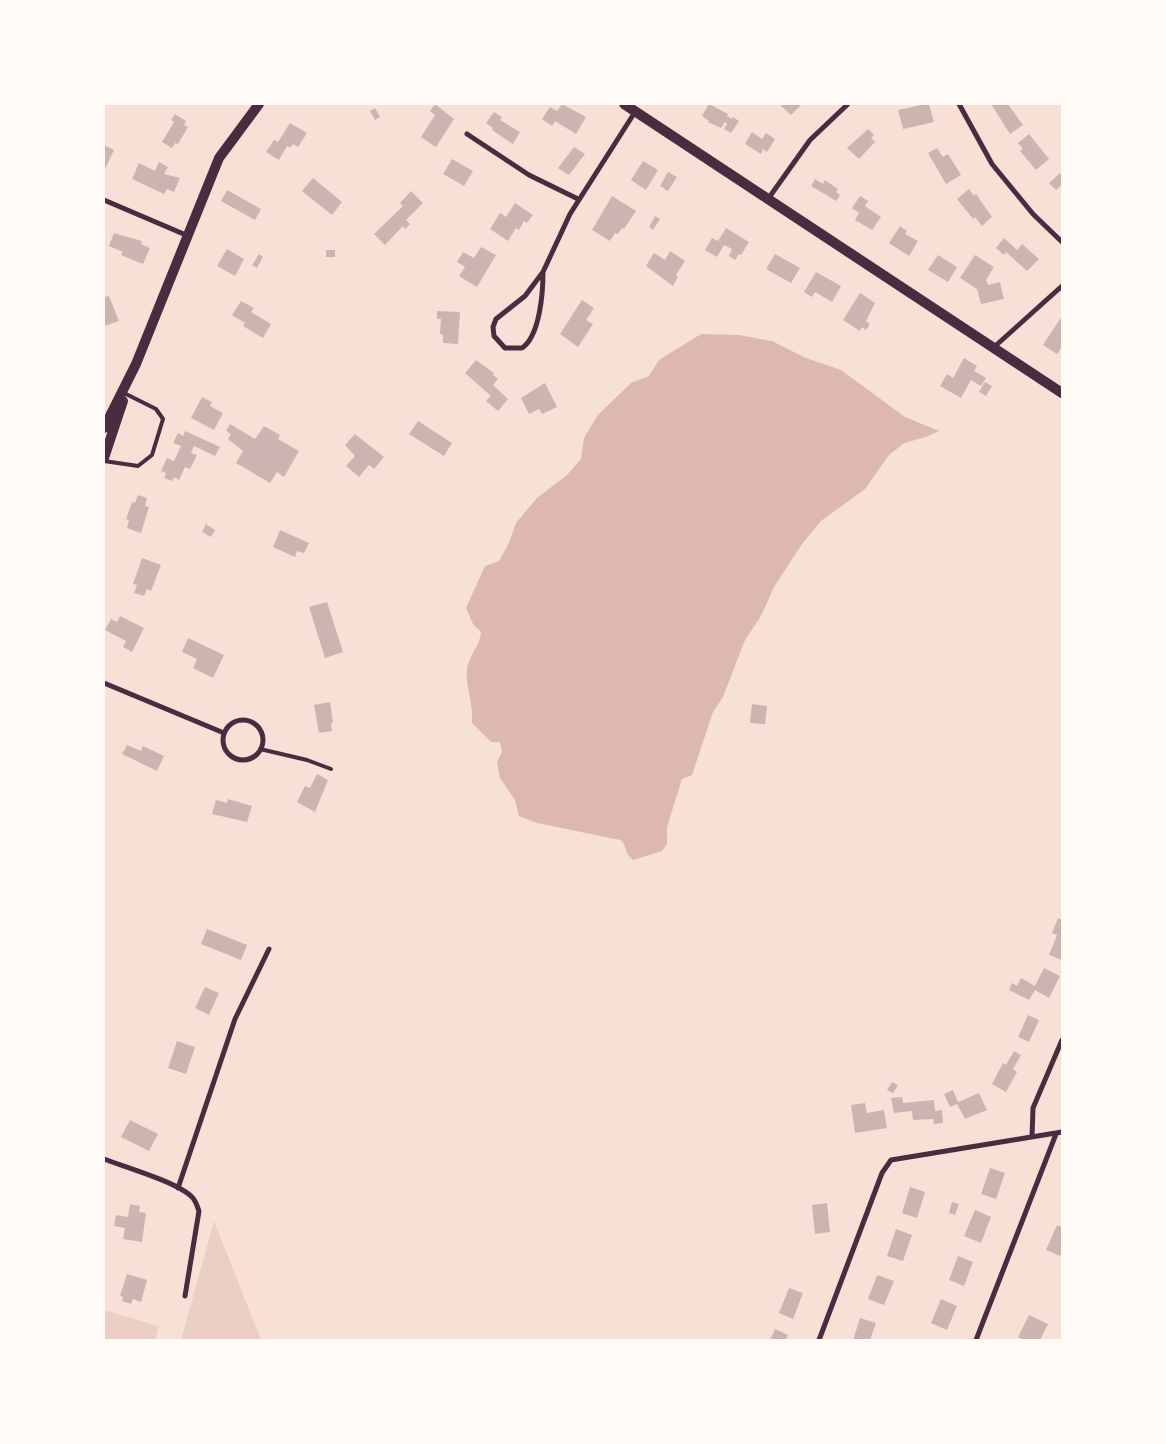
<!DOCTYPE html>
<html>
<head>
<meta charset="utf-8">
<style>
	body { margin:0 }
	#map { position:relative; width:1166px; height:1444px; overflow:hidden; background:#f7e1d7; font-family:"Work Sans",sans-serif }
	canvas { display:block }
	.frame { position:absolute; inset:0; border:105px solid #fffaf5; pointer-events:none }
</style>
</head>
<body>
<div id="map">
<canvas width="1166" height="1444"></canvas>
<div class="frame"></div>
</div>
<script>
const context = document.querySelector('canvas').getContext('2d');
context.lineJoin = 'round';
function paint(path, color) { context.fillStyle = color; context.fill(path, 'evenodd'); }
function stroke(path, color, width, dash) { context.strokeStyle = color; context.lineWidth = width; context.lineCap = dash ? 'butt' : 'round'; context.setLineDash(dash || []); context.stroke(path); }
paint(new Path2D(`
	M 214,1221 L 261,1340 L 181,1340 Z
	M 104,1310 L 159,1326 L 155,1340 L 104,1340 Z`), '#ebcfc5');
paint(new Path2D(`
	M 701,334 L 739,335 L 772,341 L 806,358 L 841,370 L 905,417 L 939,431 L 926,437 L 904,443 L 889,455 L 865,489 L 821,521 L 802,544 L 774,587 L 761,616 L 745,640 L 723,697 L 713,712 L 692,775 L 682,779 L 667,827 L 667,844 L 662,851 L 633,860 L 628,855 L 623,842 L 620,840 L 537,823 L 519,816 L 515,800 L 500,778 L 497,762 L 502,752 L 500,742 L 491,742 L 472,723 C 474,704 465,688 467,669 C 469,655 480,646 481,632 L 473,624 L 466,608 L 485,566 L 499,561 L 509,543 L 516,523 L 537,498 L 567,475 L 581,459 L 584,438 L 598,415 L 631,383 L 649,376 L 659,360 Z`), '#dcb8b0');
paint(new Path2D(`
	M 435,104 L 454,119 L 436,147 L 421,137 L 435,115 L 430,111 Z
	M 562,104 L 586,117 L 576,134 L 555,121 L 552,126 L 542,119 L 550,107 L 557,111 Z
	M 709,104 L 728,114 L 727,116 L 732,119 L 733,117 L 739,121 L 731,133 L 724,129 L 727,124 L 725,122 L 721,128 L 708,122 L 709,121 L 702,116 Z
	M 782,104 L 802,104 L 791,115 L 780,105 Z
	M 925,104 L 929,104 L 934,122 L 903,129 L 898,110 Z
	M 991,104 L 1008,104 L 1023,125 L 1010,134 Z
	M 375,108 L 380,117 L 375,120 L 370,111 Z
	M 494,112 L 502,117 L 500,120 L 520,132 L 513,144 L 492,130 L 493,128 L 486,123 Z
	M 175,114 L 186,121 L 184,125 L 188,127 L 178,144 L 175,143 L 172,148 L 162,142 L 174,122 L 171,120 Z
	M 290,123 L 307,133 L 298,147 L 293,144 L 290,148 L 287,146 L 279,160 L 266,152 L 274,140 L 278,142 Z
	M 868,129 L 874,135 L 871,138 L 875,142 L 859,159 L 847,148 Z
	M 752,132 L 762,139 L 766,133 L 775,139 L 767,152 L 763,149 L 761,154 L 745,144 Z
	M 1029,134 L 1049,159 L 1036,170 L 1020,151 L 1023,149 L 1018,143 Z
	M 104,145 L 114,150 L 104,171 Z
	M 574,147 L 585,154 L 569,175 L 558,168 Z
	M 937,148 L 943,157 L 948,154 L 961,175 L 946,184 L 928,153 Z
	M 452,159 L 473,171 L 464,186 L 443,174 Z
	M 643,161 L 658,170 L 646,190 L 631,180 Z
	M 159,162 L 168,167 L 164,174 L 180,178 L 174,192 L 167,189 L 164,194 L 132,179 L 139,163 L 155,171 Z
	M 668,172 L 677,177 L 668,191 L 660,186 Z
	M 1060,173 L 1062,176 L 1062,188 L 1060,186 L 1056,190 L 1049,183 Z
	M 313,178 L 342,202 L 332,215 L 302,191 Z
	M 815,179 L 823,184 L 825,180 L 838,189 L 836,192 L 840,195 L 836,201 L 811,186 Z
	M 969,189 L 974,196 L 976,194 L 992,217 L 982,226 L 975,217 L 973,219 L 957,199 Z
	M 227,190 L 261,209 L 255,220 L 221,201 Z
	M 411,191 L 423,203 L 406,220 L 410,224 L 405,229 L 403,226 L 385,245 L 374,234 L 403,206 L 400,203 Z
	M 612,196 L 636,211 L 624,229 L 622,228 L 618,234 L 615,233 L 610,241 L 592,230 Z
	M 860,196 L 868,201 L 865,206 L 881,217 L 872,230 L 855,220 L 859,213 L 852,208 Z
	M 515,203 L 533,215 L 527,223 L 524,221 L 519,230 L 516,228 L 508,241 L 490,229 L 500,213 L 506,217 Z
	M 655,216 L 660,219 L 653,230 L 649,227 Z
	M 900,226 L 907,231 L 905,234 L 918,241 L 909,256 L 889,243 Z
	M 726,228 L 749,242 L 741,255 L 739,254 L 735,260 L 729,256 L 732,249 L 724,245 L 717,257 L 705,250 L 712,238 L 718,241 Z
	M 114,233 L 142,241 L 141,244 L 150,248 L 143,264 L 121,255 L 123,252 L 109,246 Z
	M 1004,238 L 1017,250 L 1022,244 L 1039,259 L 1027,271 L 1006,252 L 1004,255 L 996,248 Z
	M 481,247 L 496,255 L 477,287 L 459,276 L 465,267 L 457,262 L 463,252 L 474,258 Z
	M 227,249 L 244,259 L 235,276 L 217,266 Z
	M 326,250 L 335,250 L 335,257 L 326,257 Z
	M 670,251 L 685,261 L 676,275 L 678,277 L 673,286 L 646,266 L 654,253 L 665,260 Z
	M 259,254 L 263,257 L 257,268 L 252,265 Z
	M 775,254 L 800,268 L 791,283 L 766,269 Z
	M 938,255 L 957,267 L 948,282 L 928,270 Z
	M 975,255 L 994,267 L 986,280 L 988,285 L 1000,282 L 1004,299 L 981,304 L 977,289 L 960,278 Z
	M 816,272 L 841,286 L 832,302 L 815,292 L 812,297 L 804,292 Z
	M 104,291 L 106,297 L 109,296 L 119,321 L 104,326 Z
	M 860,293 L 875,303 L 866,321 L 870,324 L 866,330 L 862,327 L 860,331 L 843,320 Z
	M 582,300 L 594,308 L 586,320 L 593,324 L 578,347 L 560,334 Z
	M 241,301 L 254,308 L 251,312 L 271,324 L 263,338 L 243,326 L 245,323 L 232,315 Z
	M 437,311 L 460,312 L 458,344 L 443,343 L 443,335 L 440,334 L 441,319 L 437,319 Z
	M 1062,316 L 1062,347 L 1057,354 L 1043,345 Z
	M 964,358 L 977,366 L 974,371 L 986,378 L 981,386 L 971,380 L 961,398 L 940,386 L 947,374 L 953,378 Z
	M 476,360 L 494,373 L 493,375 L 498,379 L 493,385 L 508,399 L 498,411 L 486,401 L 491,396 L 465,373 Z
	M 985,382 L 992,386 L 986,396 L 979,392 Z
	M 545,383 L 557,407 L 542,414 L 539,409 L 529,414 L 521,398 Z
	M 202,397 L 212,402 L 210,406 L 223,413 L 214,430 L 191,418 Z
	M 418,421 L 452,443 L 444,456 L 409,434 Z
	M 230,424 L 255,439 L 264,426 L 280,435 L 278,439 L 299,451 L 284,477 L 277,472 L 270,483 L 236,463 L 243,451 L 228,439 L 231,434 L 226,431 Z
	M 185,431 L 220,447 L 215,456 L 194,446 L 191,453 L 197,455 L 190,469 L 185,467 L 179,480 L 174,477 L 172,481 L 164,478 L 166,473 L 161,471 L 167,458 L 174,461 L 181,446 L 173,443 L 178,433 L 183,436 Z
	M 355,434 L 384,457 L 374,469 L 369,465 L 359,477 L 346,466 L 355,456 L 345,445 Z
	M 138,495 L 147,498 L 145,506 L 149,507 L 141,533 L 127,528 L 129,520 L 126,519 L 132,502 L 135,503 Z
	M 206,524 L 215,530 L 211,537 L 202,532 Z
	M 280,530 L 309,543 L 304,553 L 297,551 L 295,557 L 273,547 Z
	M 142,558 L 161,565 L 151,591 L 147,589 L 144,596 L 134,593 L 137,585 L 133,584 Z
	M 327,602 L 343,652 L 325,658 L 309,607 Z
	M 120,616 L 144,628 L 132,652 L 123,647 L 126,641 L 105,630 L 111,619 L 117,622 Z
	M 188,638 L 224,655 L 213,678 L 193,668 L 197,659 L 182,652 Z
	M 330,702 L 333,722 L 331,723 L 332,731 L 319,733 L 314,705 Z
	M 752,704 L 767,706 L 765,724 L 750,723 Z
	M 127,745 L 141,751 L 143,746 L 164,756 L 157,771 L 122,754 Z
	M 317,774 L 328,780 L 315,812 L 297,802 L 305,786 L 310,788 Z
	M 228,799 L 252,806 L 247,822 L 212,814 L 216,800 L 227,803 Z
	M 1058,918 L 1062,920 L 1062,960 L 1049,955 L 1057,935 L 1052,933 Z
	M 207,929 L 247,945 L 241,960 L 201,944 Z
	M 1044,968 L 1060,976 L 1049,998 L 1035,990 L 1029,1000 L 1009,990 L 1012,983 L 1017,986 L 1021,978 L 1035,986 Z
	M 205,987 L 219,993 L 209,1015 L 195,1008 Z
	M 1028,1015 L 1039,1020 L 1029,1042 L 1018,1037 Z
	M 177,1041 L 195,1047 L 186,1074 L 168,1068 Z
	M 1014,1051 L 1021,1055 L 1013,1069 L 1017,1072 L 1006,1092 L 992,1084 L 1003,1063 L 1006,1065 Z
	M 892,1082 L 898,1085 L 893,1093 L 887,1090 Z
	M 953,1090 L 958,1102 L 979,1093 L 987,1110 L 965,1119 L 957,1104 L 950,1107 L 944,1094 Z
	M 902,1097 L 903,1103 L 934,1100 L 935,1111 L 942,1110 L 943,1123 L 934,1124 L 933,1119 L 913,1120 L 912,1111 L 894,1113 L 891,1098 Z
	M 865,1103 L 867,1113 L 884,1110 L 887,1128 L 855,1133 L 851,1105 Z
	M 130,1120 L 158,1134 L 149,1151 L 121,1137 Z
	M 990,1168 L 1005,1173 L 996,1199 L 981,1194 Z
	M 910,1187 L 925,1192 L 917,1218 L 902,1213 Z
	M 952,1202 L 959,1204 L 955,1215 L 949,1213 Z
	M 827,1203 L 830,1232 L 815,1234 L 812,1205 Z
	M 130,1204 L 140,1206 L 139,1212 L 146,1213 L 142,1242 L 123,1239 L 125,1228 L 114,1226 L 116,1215 L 128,1217 Z
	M 975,1210 L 991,1217 L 981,1243 L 964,1236 Z
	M 1057,1225 L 1062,1227 L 1062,1251 L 1060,1256 L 1046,1250 Z
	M 896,1229 L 912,1235 L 903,1261 L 887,1256 Z
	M 958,1256 L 973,1262 L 964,1286 L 949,1280 Z
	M 127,1274 L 147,1280 L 141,1302 L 133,1299 L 131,1304 L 122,1301 L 123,1297 L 120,1296 Z
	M 877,1275 L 894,1281 L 884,1305 L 868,1299 Z
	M 789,1288 L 803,1293 L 793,1319 L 779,1313 Z
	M 941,1299 L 957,1306 L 947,1330 L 931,1323 Z
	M 1029,1315 L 1048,1324 L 1040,1340 L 1024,1340 L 1018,1337 Z
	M 860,1318 L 876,1323 L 870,1340 L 853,1340 Z
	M 775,1329 L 788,1335 L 786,1340 L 770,1340 Z`), '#ccb4b1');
stroke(new Path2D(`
	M 104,461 L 138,466 L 152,455 L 163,419 L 156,409 L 126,394
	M 260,749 L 307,760 L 331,769`), '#4a2c40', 4);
stroke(new Path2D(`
	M 959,104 L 992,164 L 1033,214 L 1062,242
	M 467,134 L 529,175 L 578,199
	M 768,199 L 810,140 L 848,104
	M 104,200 L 186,235
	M 543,272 C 543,292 540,336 522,348 L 505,348 L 494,336 L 493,327 L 496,319 L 525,296 L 543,272 L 570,214 L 635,112
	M 993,348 L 1062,286
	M 104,683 L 224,733
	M223 740a20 20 0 1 1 40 0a20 20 0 1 1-40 0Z
	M 1032,1137 L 1033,1108 L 1062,1040
	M 104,1159 C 125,1167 177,1182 192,1197 C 196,1201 197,1206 199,1211 L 185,1296
	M 178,1188 L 235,1019 L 269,949
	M 819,1340 L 882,1173 L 891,1160 L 1062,1132
	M 976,1340 L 1056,1134`), '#4a2c40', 5);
stroke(new Path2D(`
	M 624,104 L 1062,393
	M 104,428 L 136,364 L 219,158 L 259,104
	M 104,458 L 123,401`), '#4a2c40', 10);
</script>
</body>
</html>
